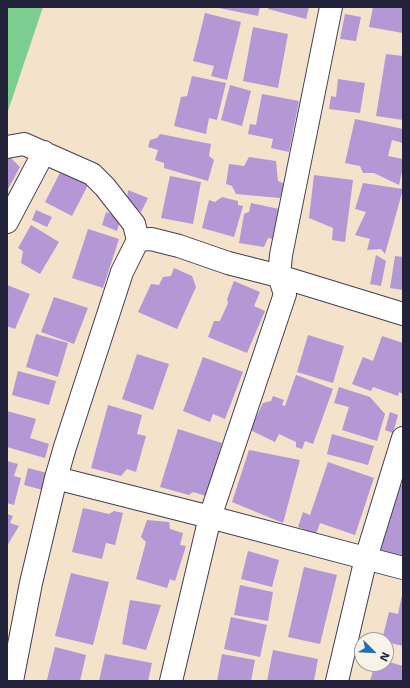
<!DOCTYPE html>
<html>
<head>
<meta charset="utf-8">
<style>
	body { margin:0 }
	#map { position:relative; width:410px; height:688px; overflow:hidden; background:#f4e2cb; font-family:"Shantell Sans",sans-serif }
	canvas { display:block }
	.frame { position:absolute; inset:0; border:8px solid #22223b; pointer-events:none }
	.north { position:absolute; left:354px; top:632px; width:40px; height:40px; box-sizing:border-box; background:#f7f3e8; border:1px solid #a29fa3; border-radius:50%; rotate:114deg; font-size:11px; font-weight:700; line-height:16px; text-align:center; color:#22223b }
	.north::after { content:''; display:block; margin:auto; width:14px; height:18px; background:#1f6fb2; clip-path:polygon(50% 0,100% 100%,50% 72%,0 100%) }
</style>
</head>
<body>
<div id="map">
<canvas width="410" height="688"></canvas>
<div class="frame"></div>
<div class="north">N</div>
</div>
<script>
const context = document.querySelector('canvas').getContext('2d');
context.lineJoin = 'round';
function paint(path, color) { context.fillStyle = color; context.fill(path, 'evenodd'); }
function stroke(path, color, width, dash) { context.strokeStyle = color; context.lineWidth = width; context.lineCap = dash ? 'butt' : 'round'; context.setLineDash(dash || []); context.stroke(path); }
paint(new Path2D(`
	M 7,7 L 43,7 L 7,114 Z`), '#7cce90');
paint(new Path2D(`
	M 219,7 L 260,7 L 258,16 L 219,8 Z
	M 269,7 L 309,7 L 306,19 L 268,9 Z
	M 373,7 L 403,7 L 403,33 L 369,27 Z
	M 205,13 L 241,22 L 227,80 L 211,76 L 214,66 L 193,61 Z
	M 345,14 L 361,17 L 356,41 L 340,39 Z
	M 253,27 L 288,34 L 278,88 L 243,81 Z
	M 386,54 L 403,56 L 403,120 L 376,116 Z
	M 192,76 L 226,83 L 217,120 L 209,118 L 206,134 L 174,126 L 181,97 L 187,96 Z
	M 338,79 L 365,83 L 360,113 L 329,109 L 331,96 L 336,97 Z
	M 230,85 L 251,91 L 242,126 L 221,120 Z
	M 262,94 L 299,101 L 289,152 L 271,148 L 273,139 L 248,134 L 250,124 L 256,125 Z
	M 355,119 L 403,129 L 403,143 L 392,140 L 388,156 L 403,159 L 403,167 L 399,185 L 374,173 L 363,173 L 360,166 L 345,163 Z
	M 160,134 L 211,144 L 209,156 L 214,160 L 208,181 L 164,168 L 164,163 L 155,160 L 158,150 L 148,147 L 150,140 L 157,138 Z
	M 9,156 L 20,167 L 7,191 L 7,160 Z
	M 249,157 L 276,161 L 278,181 L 285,184 L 280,198 L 236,194 L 232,186 L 226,184 L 229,164 L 244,166 Z
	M 63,167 L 90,181 L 72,216 L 45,202 Z
	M 314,175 L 353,180 L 345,242 L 332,240 L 333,228 L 309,218 Z
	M 170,176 L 201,182 L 193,224 L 161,218 Z
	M 363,183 L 403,189 L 385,254 L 381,249 L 367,250 L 370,239 L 355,235 L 366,212 L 355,209 Z
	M 128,190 L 148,198 L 141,212 L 127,200 Z
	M 222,197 L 238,201 L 238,205 L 243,206 L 234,237 L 202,228 L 209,200 L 215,202 Z
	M 251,203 L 279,209 L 273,239 L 268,238 L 264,247 L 239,243 L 244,214 L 249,212 Z
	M 36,210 L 52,217 L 47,227 L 32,220 Z
	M 106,212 L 121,217 L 117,231 L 102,225 Z
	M 31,225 L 59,242 L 40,274 L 21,263 L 23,251 L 18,248 Z
	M 88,229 L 119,239 L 103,288 L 72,278 Z
	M 376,255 L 386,261 L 381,286 L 370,284 Z
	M 395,256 L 403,257 L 403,290 L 390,288 Z
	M 174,268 L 192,276 L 196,287 L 177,329 L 138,312 L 151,284 L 159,285 L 163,277 L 171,276 Z
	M 234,281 L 260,292 L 254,306 L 265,311 L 247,353 L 208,337 L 214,321 L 220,321 L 228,303 L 227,299 Z
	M 7,285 L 30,294 L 15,329 L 7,326 Z
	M 54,297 L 88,308 L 74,344 L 41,332 Z
	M 36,334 L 68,343 L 58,377 L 26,367 Z
	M 308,335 L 344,346 L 333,383 L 297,372 Z
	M 382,336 L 403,343 L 403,394 L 399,392 L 398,396 L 373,387 L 371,391 L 352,384 L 363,357 L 373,361 Z
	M 137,354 L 169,364 L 153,410 L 122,399 Z
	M 203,357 L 243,372 L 225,419 L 213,414 L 210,422 L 183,411 Z
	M 18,371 L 56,381 L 49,405 L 12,395 Z
	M 296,375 L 333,389 L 313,444 L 305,441 L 302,449 L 296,447 L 296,442 L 279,434 L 275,442 L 250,430 L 263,403 L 271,401 L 273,396 L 284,400 L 282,405 L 285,406 Z
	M 339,387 L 370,397 L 385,414 L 377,441 L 342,430 L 349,407 L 334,403 Z
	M 108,405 L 142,415 L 137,434 L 146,436 L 136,472 L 127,469 L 121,476 L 91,468 Z
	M 7,411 L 36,419 L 30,438 L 49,444 L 45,458 L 7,447 Z
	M 390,412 L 398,415 L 393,433 L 385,430 Z
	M 178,429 L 222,443 L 206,496 L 193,492 L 189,495 L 160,487 Z
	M 332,434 L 374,446 L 368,465 L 327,454 Z
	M 249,450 L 300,460 L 283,523 L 232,502 Z
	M 7,461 L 18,464 L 14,476 L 21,478 L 14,505 L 7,503 Z
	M 328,462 L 374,478 L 355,535 L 320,523 L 316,534 L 298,527 L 303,512 L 310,515 Z
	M 28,468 L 47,473 L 43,490 L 24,485 Z
	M 396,483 L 403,485 L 403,560 L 382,555 L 376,545 Z
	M 83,508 L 109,514 L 114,511 L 123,513 L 115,545 L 106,543 L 102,559 L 72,552 Z
	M 7,514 L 13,516 L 10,523 L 19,526 L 7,546 Z
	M 147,520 L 169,522 L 170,529 L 183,533 L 180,545 L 186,546 L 175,581 L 170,579 L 167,588 L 136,579 L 146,542 L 141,537 Z
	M 248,551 L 279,560 L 272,587 L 241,579 Z
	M 304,567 L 337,575 L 320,644 L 288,637 Z
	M 71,573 L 109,582 L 93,645 L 55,636 Z
	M 240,585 L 273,592 L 268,621 L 234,615 Z
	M 402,595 L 403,596 L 403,646 L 386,642 L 386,640 L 382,640 L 389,612 L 398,614 Z
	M 130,600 L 161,605 L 146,650 L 122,644 Z
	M 231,617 L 267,625 L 260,657 L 224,649 Z
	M 55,647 L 86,655 L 80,681 L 52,681 L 47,680 Z
	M 273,650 L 318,659 L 314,681 L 267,681 Z
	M 105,654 L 152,663 L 148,681 L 99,681 Z
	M 222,654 L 255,660 L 251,681 L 217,681 Z
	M 386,661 L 403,666 L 403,681 L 370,681 L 375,664 L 386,664 Z`), '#b497d5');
const street = new Path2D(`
	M 7,147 L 24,144 L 92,174 L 105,187 L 134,224 L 138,240
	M 7,222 L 44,152
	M 56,478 L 210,517 L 403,568
	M 12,681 L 31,583 L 56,478 L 65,447 L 122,272 L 138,240 L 151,239 L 179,246 L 228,263 L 279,276
	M 171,681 L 210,517 L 285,294 L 279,276 L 281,255 L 331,7
	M 337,681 L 366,558 L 403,438`);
const secondary = new Path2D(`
	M 279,276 L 403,314`);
stroke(street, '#423f51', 24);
stroke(secondary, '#423f51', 24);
stroke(street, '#fff', 22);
stroke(secondary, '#fff', 22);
</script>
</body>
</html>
